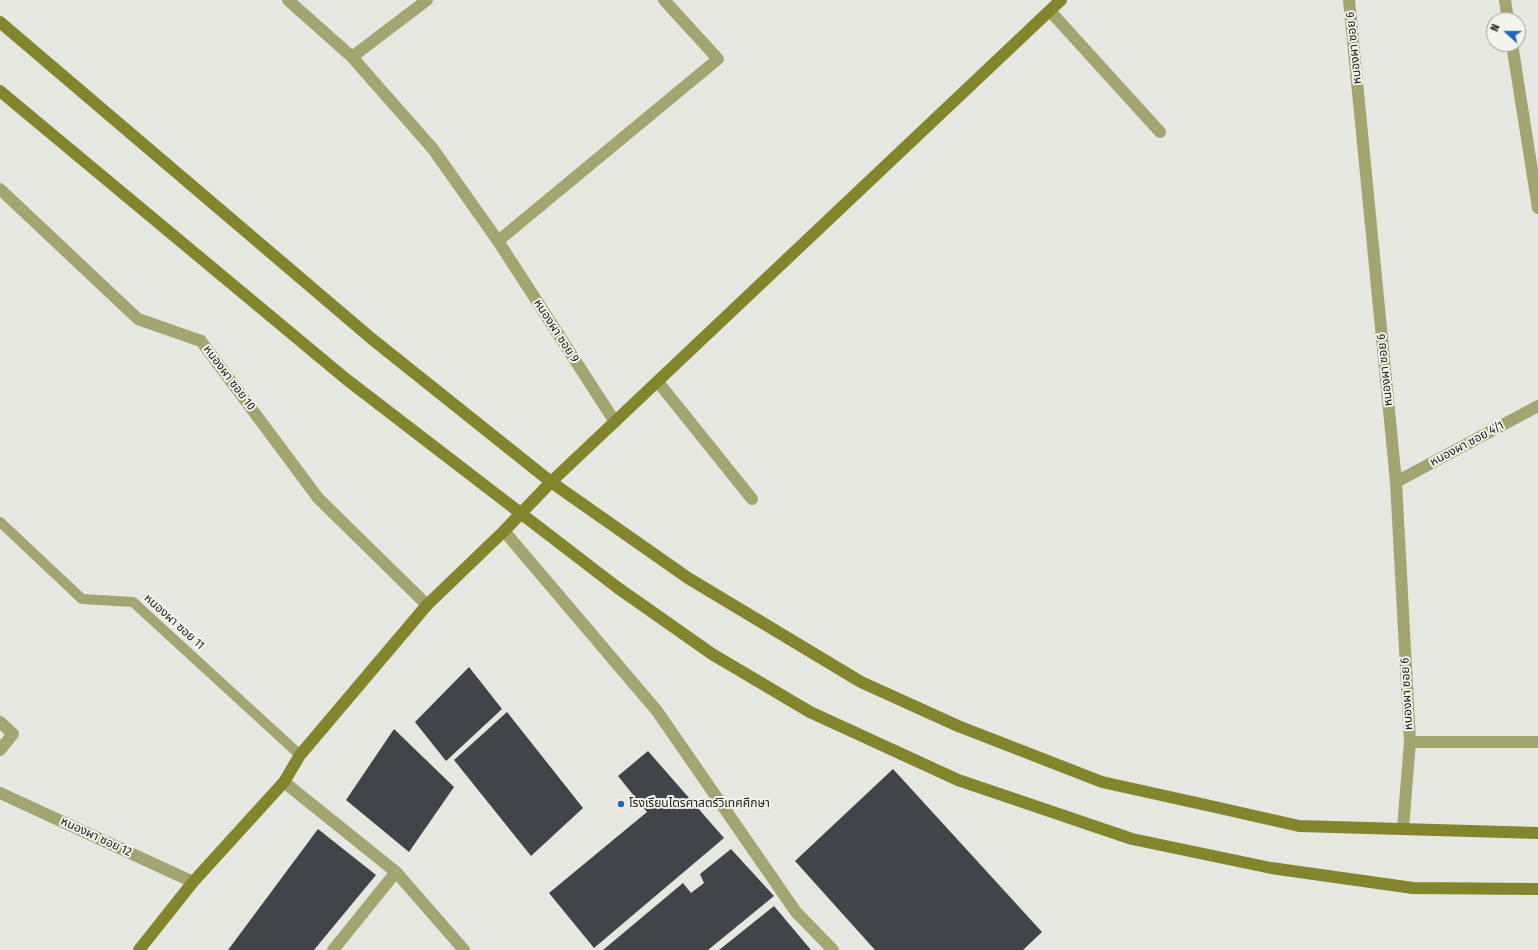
<!DOCTYPE html>
<html>
<head>
<meta charset="utf-8">
<style>
	body { margin:0 }
	#map { position:relative; width:1538px; height:950px; overflow:hidden; background:#e6e7e0; font-family:"Fira Sans Condensed",sans-serif }
	canvas { display:block }
	.north { position:absolute; left:1486px; top:12px; width:40px; height:40px; box-sizing:border-box; background:#f3f4ed; border:1px solid #9fa09b; border-radius:50%; rotate:291deg; font-size:11px; font-weight:700; line-height:16px; text-align:center; color:#21211f }
	.north::after { content:''; display:block; margin:auto; width:14px; height:18px; background:#2368b8; clip-path:polygon(50% 0,100% 100%,50% 72%,0 100%) }
</style>
</head>
<body>
<div id="map">
<canvas width="1538" height="950"></canvas>
<div class="north">N</div>
</div>
<script>
const context = document.querySelector('canvas').getContext('2d');
context.lineJoin = 'round';
function paint(path, color) { context.fillStyle = color; context.fill(path, 'evenodd'); }
function stroke(path, color, width, dash) { context.strokeStyle = color; context.lineWidth = width; context.lineCap = dash ? 'butt' : 'round'; context.setLineDash(dash || []); context.stroke(path); }
function drawText(font, color, halo, rows, align = 'center') {
  context.font = font + ' "Fira Sans Condensed","Noto Sans Thai",sans-serif'; context.lineWidth = 4; context.setLineDash([]); context.textBaseline = 'middle'; context.strokeStyle = halo; context.fillStyle = color; for (const [text, x, y, turn = 0] of rows) {
    context.save(); context.translate(x, y); context.rotate((+turn || 0) * Math.PI / 180); context.textAlign = isNaN(turn) ? turn : align; if (halo) context.strokeText(text, 0, 0); context.fillText(text, 0, 0); context.restore();
  }
}
paint(new Path2D(`
	M 469,667 L 502,709 L 446,761 L 415,722 Z
	M 507,712 L 583,808 L 531,856 L 454,760 Z
	M 394,729 L 454,787 L 409,852 L 346,800 Z
	M 648,751 L 724,838 L 594,948 L 549,893 L 647,812 L 618,776 Z
	M 893,769 L 1042,932 L 1023,950 L 875,950 L 795,861 Z
	M 318,829 L 376,875 L 314,950 L 228,950 Z
	M 731,849 L 774,896 L 708,950 L 603,950 L 683,883 L 691,893 L 704,883 L 700,874 Z
	M 774,906 L 811,950 L 719,950 Z`), '#414449');
stroke(new Path2D(`
	M 0,522 L 82,599 L 133,602 L 300,755`), '#a3a570', 10);
stroke(new Path2D(`
	M 288,0 L 352,57 L 433,149 L 498,241 L 615,422
	M 1349,0 L 1396,482 L 1410,742 L 1403,828
	M 1505,0 L 1508,20
	M 1050,11 L 1160,132
	M 1512,44 L 1538,208
	M 352,57 L 427,0
	M 0,189 L 138,319 L 201,341 L 318,498 L 427,605
	M 498,241 L 718,59 L 664,0
	M 658,382 L 752,499
	M 1396,482 L 1538,406
	M 504,531 L 657,711 L 796,912 L 833,950
	M 0,722 L 13,734 L 0,750
	M 1410,742 L 1538,742
	M 284,782 L 396,872 L 464,950
	M 0,793 L 193,882
	M 333,950 L 396,872`), '#a3a570', 12);
stroke(new Path2D(`
	M 0,22 L 372,339 L 551,482 L 688,578 L 861,682 L 958,726 L 1102,782 L 1215,807 L 1299,826 L 1538,833
	M 0,91 L 346,379 L 618,588 L 712,654 L 810,712 L 958,780 L 1132,839 L 1271,868 L 1413,888 L 1538,889
	M 139,950 L 193,882 L 284,782 L 300,755 L 427,605 L 504,531 L 551,482 L 1061,0`), '#83852d', 12);
for (const [x, y, r, color] of [
	[621,804,4,"#2368b8"]
]) { const dot = new Path2D(); dot.arc(x, y, r, 0, 2 * Math.PI); context.fillStyle = color; context.fill(dot); stroke(dot, '#f3f4ed', 1.5); }
drawText('12px', '#21211f', '#f3f4ed', [
	["หนองผา ซอย 6",1354,48,-96],
	["หนองผา ซอย 9",556,331,57],
	["หนองผา ซอย 6",1385,370,-96],
	["หนองผา ซอย 10",229,378,53],
	["หนองผา ซอย 4/1",1467,444,-28],
	["หนองผา ซอย 11",174,622,42],
	["หนองผา ซอย 6",1407,694,-93],
	["หนองผา ซอย 12",96,837,25]
]);
drawText('12px', '#21211f', '#f3f4ed', [
	["โรงเรียนไตรศาสตร์วิเทศศึกษา",629,804]
], 'left');
</script>
</body>
</html>
